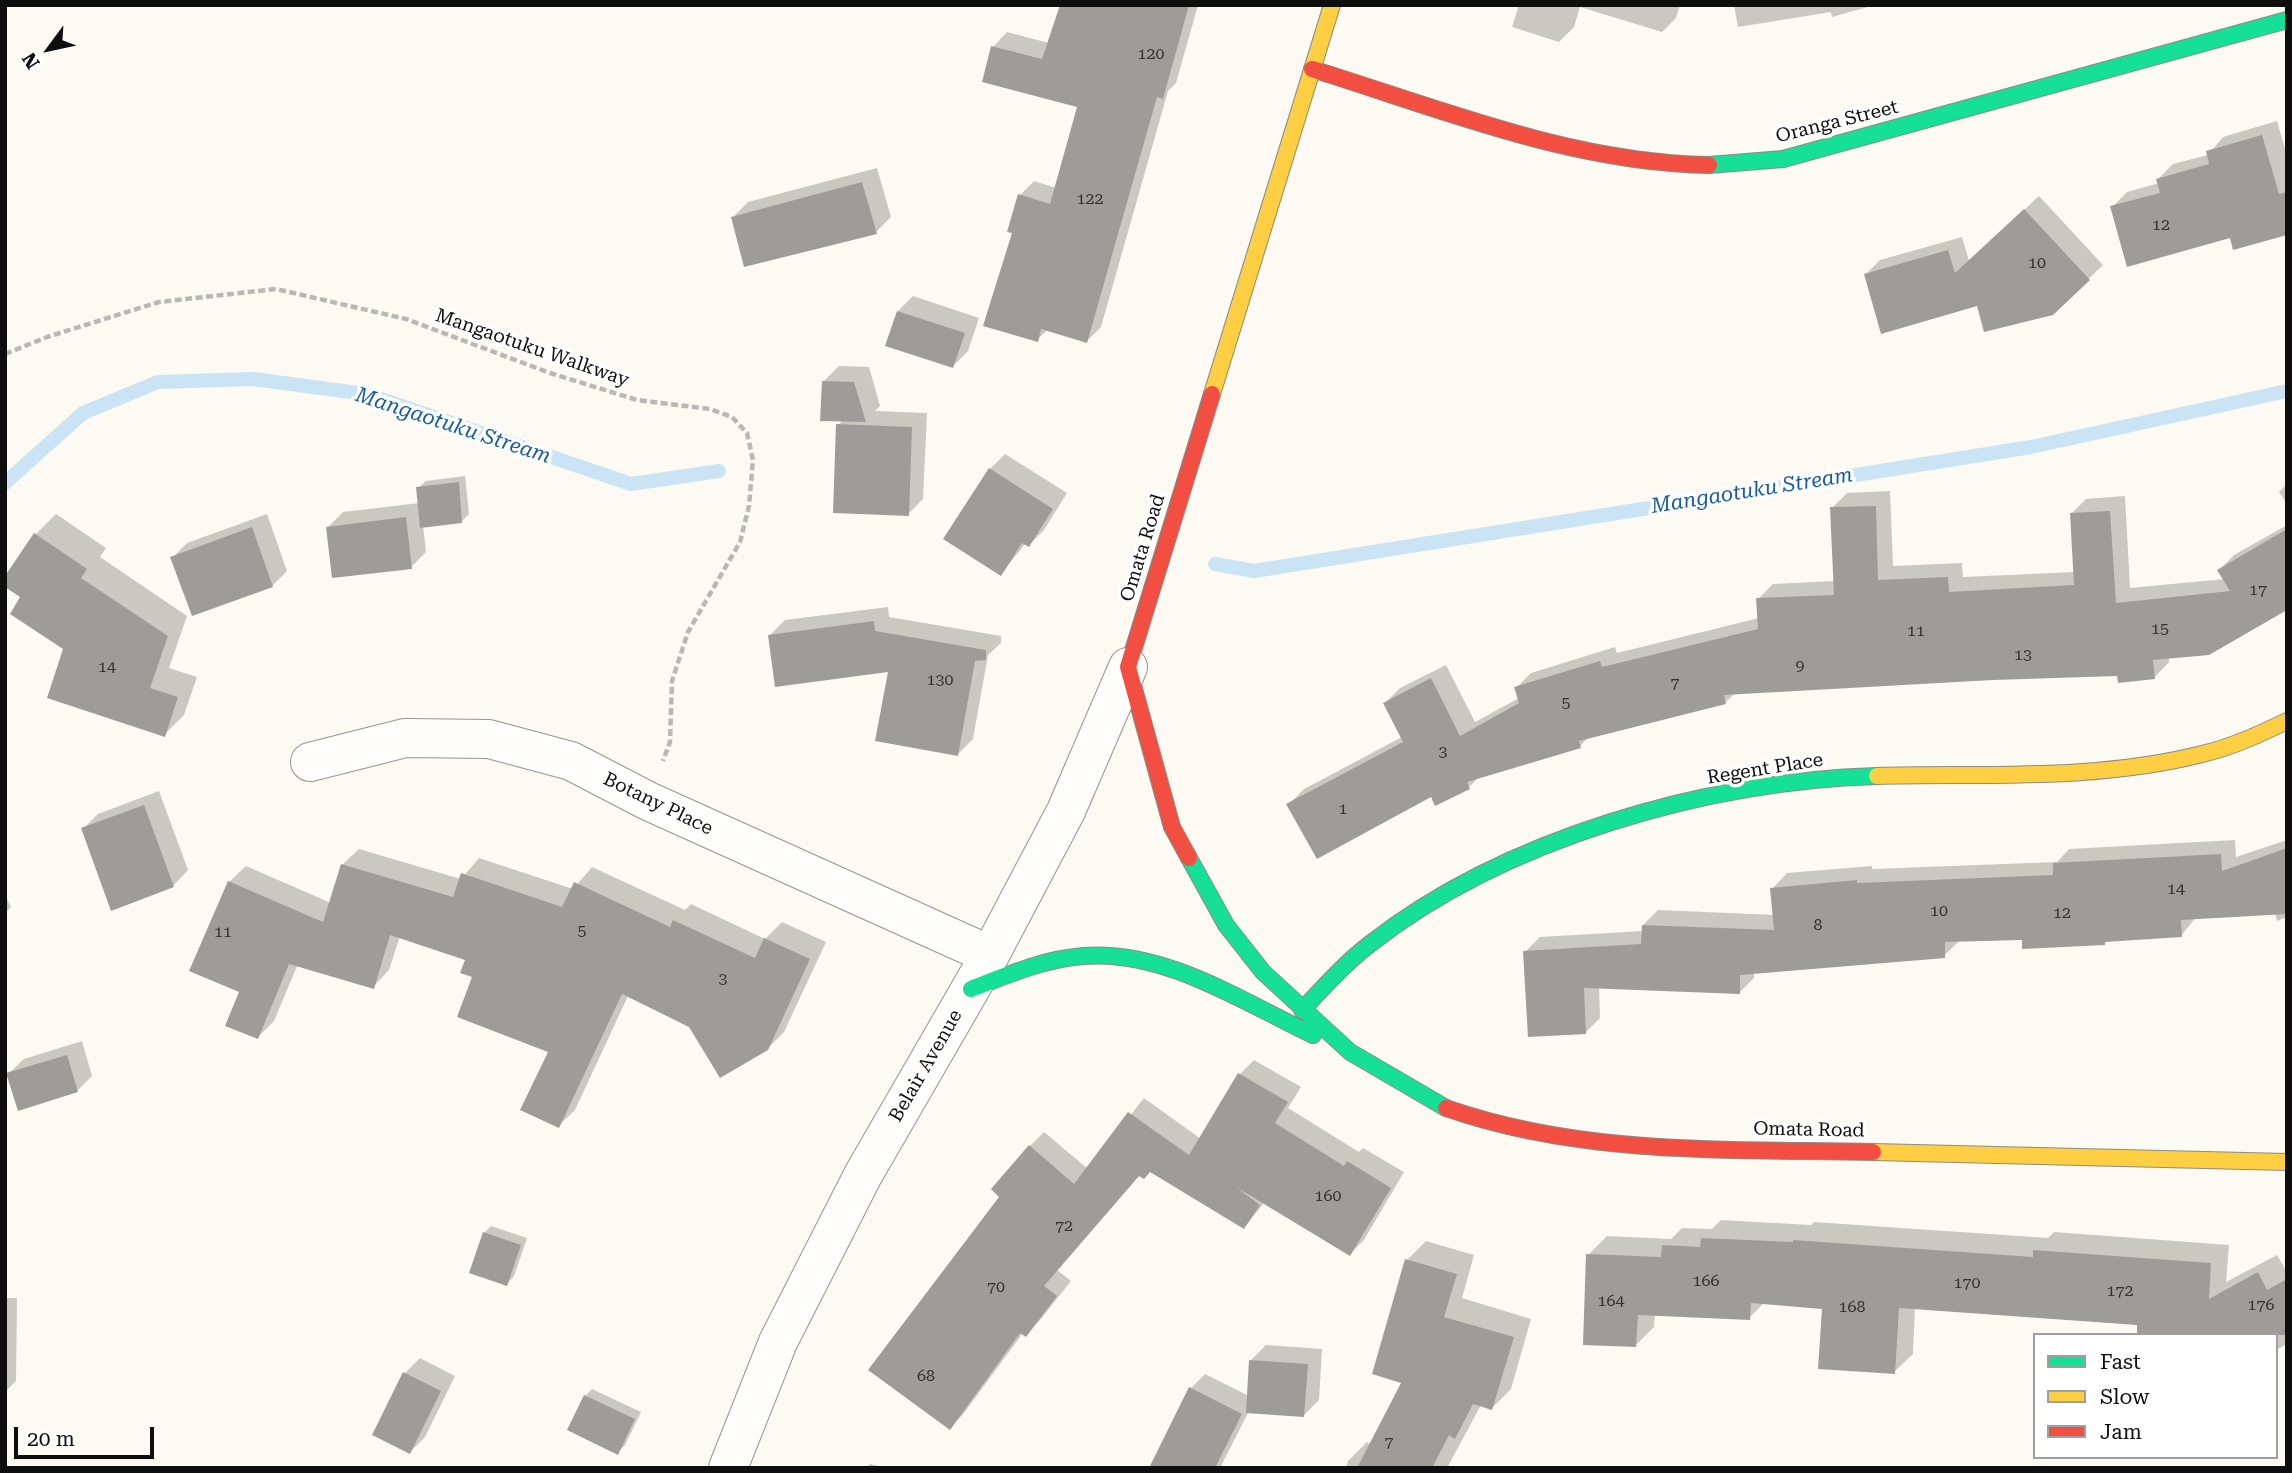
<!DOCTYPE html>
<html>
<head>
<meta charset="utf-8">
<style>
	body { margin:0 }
	#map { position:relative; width:2292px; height:1473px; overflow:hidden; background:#fcfaf2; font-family:"Roboto Serif",serif }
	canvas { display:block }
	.frame { position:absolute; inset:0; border:7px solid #0e0e0e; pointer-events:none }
	.legend { position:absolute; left:2033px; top:1333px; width:245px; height:126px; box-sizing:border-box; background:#fff; border:2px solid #9f9f9f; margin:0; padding:9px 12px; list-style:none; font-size:21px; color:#0e0e0e }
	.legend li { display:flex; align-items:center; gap:14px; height:35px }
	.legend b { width:35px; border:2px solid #9f9f9f }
	.north { position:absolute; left:14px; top:14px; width:70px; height:70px; -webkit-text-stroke:5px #fff; paint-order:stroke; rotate:237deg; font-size:19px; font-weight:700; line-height:28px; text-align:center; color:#0e0e0e }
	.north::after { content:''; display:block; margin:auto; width:24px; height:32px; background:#0e0e0e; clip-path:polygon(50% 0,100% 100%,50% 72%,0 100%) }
	.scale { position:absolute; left:14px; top:1427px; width:140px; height:32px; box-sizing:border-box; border:4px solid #0e0e0e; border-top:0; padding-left:9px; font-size:21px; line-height:24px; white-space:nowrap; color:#0e0e0e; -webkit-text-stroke:5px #fff; paint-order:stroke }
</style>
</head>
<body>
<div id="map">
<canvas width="2292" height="1473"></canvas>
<div class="frame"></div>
<ul class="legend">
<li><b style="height:9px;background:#16e098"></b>Fast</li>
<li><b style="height:9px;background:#ffcf43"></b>Slow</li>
<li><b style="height:9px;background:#f24e42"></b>Jam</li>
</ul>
<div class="north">N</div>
<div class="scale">20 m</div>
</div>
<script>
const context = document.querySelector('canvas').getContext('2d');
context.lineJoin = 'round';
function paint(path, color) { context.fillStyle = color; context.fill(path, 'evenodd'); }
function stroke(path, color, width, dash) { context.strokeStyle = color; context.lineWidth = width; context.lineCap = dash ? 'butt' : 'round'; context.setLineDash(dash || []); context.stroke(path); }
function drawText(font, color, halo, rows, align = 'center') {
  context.font = font + ' "Roboto Serif",serif'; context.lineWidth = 7; context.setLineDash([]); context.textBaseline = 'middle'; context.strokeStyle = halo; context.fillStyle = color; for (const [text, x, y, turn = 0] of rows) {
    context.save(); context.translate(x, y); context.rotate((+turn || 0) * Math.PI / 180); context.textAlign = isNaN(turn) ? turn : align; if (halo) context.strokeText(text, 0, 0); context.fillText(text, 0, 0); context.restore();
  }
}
paint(new Path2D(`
	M 1061,5 L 1198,5 L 1176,83 L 1168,91 L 1101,327 L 1087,341 L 1048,329 L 1037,340 L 1014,232 L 1020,195 L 1034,181 L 1056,188 L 1079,105 L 993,47 L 1007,32 L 1049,43 Z
	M 1519,5 L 1680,5 L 1676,18 L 1662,32 L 1580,7 L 1574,27 L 1559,42 L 1512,27 Z
	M 1734,5 L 1875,5 L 1832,17 L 1831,12 L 1738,27 Z
	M 2277,121 L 2287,156 L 2287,233 L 2231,236 L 2112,207 L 2127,192 L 2159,183 L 2158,179 L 2173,164 L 2208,155 L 2223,137 Z
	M 877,168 L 891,217 L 876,232 L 733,217 L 748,202 Z
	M 2039,196 L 2103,265 L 2052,314 L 1979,304 L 1866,274 L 1880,260 L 1962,237 L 1969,261 Z
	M 913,296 L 979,318 L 968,351 L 953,366 L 898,311 Z
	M 839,366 L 869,367 L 880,406 L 875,411 L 927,413 L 923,499 L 908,514 L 838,425 L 843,420 L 824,381 Z
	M 1005,454 L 1067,493 L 1044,530 L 1029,545 L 1026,543 L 1001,574 L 990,469 Z
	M 465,476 L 469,514 L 462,521 L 423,525 L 426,552 L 411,567 L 328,527 L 343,512 L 420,503 L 418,488 L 426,481 Z
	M 2287,484 L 2287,504 L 2279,492 Z
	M 1890,491 L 1893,566 L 1962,563 L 1963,577 L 2075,572 L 2071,514 L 2086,499 L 2125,496 L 2130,588 L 2225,579 L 2219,570 L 2234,555 L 2287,525 L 2287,608 L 2169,657 L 2169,662 L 2154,678 L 2119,674 L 1993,678 L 1736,692 L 1725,703 L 1590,736 L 1580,746 L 1479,777 L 1469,787 L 1431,795 L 1289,804 L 1304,789 L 1402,737 L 1385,703 L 1400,688 L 1446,665 L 1475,722 L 1519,698 L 1516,688 L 1531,673 L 1615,647 L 1617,653 L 1759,618 L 1758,599 L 1773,584 L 1835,581 L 1832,508 L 1847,493 Z
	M 56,514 L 106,548 L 100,557 L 187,616 L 169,668 L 197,677 L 184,715 L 164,735 L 65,648 L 23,597 L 36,534 Z
	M 267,514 L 287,571 L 272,586 L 172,558 L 187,543 Z
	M 888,607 L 889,617 L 1001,636 L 1001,643 L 988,655 L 973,739 L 958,754 L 890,670 L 770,635 L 785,620 Z
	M 159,791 L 188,870 L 173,886 L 83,829 L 98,814 Z
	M 2235,840 L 2236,857 L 2287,840 L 2287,917 L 2277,921 L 2275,913 L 2196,917 L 2181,936 L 2108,940 L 2104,943 L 2023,938 L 1960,940 L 1944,956 L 1754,972 L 1754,978 L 1739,993 L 1599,987 L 1600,1018 L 1585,1033 L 1525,952 L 1540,937 L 1643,931 L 1643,925 L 1658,910 L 1775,915 L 1772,889 L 1787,873 L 1872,866 L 1872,869 L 2057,862 L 2069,849 Z
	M 359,849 L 461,879 L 479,858 L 573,889 L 592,867 L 685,910 L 691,904 L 765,939 L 782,922 L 826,942 L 784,1032 L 767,1049 L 690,1026 L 628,996 L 575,1110 L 558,1126 L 550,1051 L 467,959 L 400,936 L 389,970 L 373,987 L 298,964 L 274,1021 L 258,1037 L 241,991 L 229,882 L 246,866 L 331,903 L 342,865 Z
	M 5,895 L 11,907 L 5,913 Z
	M 82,1041 L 92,1076 L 77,1091 L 8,1074 L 24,1059 Z
	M 1254,1060 L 1301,1087 L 1288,1108 L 1359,1152 L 1363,1148 L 1404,1172 L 1364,1240 L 1350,1254 L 1265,1202 L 1244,1227 L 1151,1170 L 1140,1174 L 1057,1270 L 1071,1281 L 1040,1320 L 1025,1335 L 1023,1333 L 964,1413 L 950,1428 L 1002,1196 L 1030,1146 L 1044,1132 L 1088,1169 L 1144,1098 L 1201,1139 L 1240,1074 Z
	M 1721,1220 L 1811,1225 L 1814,1222 L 2048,1238 L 2054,1232 L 2229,1245 L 2226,1282 L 2277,1255 L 2287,1272 L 2287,1344 L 2276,1350 L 2276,1335 L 1915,1308 L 1913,1354 L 1894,1372 L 1824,1307 L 1764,1303 L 1749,1318 L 1655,1314 L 1654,1327 L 1636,1345 L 1588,1255 L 1607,1236 L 1671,1239 L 1682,1228 L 1712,1229 Z
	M 491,1226 L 527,1238 L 514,1276 L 507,1284 L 484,1233 Z
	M 1426,1241 L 1474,1255 L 1462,1298 L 1531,1319 L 1511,1389 L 1492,1408 L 1481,1405 L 1447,1468 L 1346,1468 L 1348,1461 L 1367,1442 L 1371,1444 L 1403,1382 L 1407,1260 Z
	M 5,1298 L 17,1298 L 16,1381 L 5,1392 Z
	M 1266,1345 L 1322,1349 L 1319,1400 L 1304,1415 L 1249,1411 L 1220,1468 L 1151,1468 L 1191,1388 L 1205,1374 L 1249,1396 L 1251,1360 Z
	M 420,1358 L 455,1376 L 425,1437 L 410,1452 L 405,1373 Z
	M 592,1389 L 641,1412 L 625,1445 L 618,1452 L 585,1396 Z
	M 870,1464 L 887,1468 L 866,1468 Z`), '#0003');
stroke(new Path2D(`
	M 5,483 L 83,413 L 158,382 L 253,379 L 366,394 L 631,484 L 719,471
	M 1215,564 L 1254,571 L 2031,447 L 2287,391`), '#cae3f5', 14);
paint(new Path2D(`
	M 1060,5 L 1189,5 L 1163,99 L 1157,97 L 1087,343 L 1041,329 L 1038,342 L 983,326 L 1012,233 L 1007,232 L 1018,194 L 1050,204 L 1077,107 L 982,82 L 991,46 L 1042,59 Z
	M 2262,135 L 2279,194 L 2287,192 L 2287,235 L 2233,250 L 2230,238 L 2127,267 L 2110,206 L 2160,193 L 2156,179 L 2209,164 L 2206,151 Z
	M 862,182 L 877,234 L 744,267 L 731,217 Z
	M 2024,209 L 2090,280 L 2053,315 L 1984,332 L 1977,306 L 1881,334 L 1864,274 L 1948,250 L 1955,273 Z
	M 897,311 L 965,333 L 953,368 L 885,346 Z
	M 822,381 L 854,382 L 866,422 L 820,421 Z
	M 836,424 L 912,427 L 909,516 L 833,513 Z
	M 989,468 L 1053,509 L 1029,547 L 1022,543 L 1001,576 L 943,539 Z
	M 459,482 L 462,523 L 420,528 L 416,487 Z
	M 1876,506 L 1878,580 L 1948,577 L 1949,592 L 2074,585 L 2070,513 L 2110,511 L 2116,603 L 2230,591 L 2217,570 L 2287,529 L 2287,610 L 2209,655 L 2153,660 L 2155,679 L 2118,683 L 2117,676 L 1993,680 L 1724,695 L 1726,704 L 1579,741 L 1581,748 L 1467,782 L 1470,789 L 1435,806 L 1431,797 L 1317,859 L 1286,804 L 1403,742 L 1383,703 L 1431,678 L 1460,736 L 1519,703 L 1514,687 L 1600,661 L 1602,667 L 1758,629 L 1756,598 L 1834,595 L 1830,507 Z
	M 406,517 L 412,569 L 332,578 L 326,527 Z
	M 252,527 L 273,587 L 192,616 L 170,557 Z
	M 34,533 L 87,569 L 81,578 L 168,636 L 150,688 L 178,697 L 165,737 L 47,698 L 63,649 L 10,614 L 20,597 L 5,587 L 5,576 Z
	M 874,621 L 875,631 L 986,650 L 986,660 L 975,661 L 958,756 L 875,741 L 888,672 L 775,687 L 768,635 Z
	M 144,805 L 174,887 L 111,911 L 81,828 Z
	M 2287,848 L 2287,914 L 2181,920 L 2182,937 L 2105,942 L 2105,945 L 2022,949 L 2022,940 L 1945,942 L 1945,958 L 1740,975 L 1740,994 L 1584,988 L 1586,1034 L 1528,1037 L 1523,951 L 1641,944 L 1642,925 L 1774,930 L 1770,888 L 1857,880 L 1857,883 L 2053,875 L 2053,863 L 2221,854 L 2222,871 Z
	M 341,864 L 453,897 L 461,873 L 562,907 L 574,882 L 670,927 L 673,920 L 755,958 L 764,938 L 810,959 L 768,1050 L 720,1078 L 689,1027 L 622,994 L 559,1128 L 520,1110 L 548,1052 L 457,1017 L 472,977 L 460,973 L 465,960 L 390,935 L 374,989 L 289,964 L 258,1039 L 225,1026 L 239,992 L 189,971 L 228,881 L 323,922 Z
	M 67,1055 L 78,1092 L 18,1111 L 6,1073 Z
	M 1238,1073 L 1288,1102 L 1275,1123 L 1344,1166 L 1347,1161 L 1391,1188 L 1350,1256 L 1236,1187 L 1260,1205 L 1244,1229 L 1150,1172 L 1144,1179 L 1139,1176 L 1044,1286 L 1057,1296 L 1026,1337 L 1020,1333 L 950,1430 L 868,1370 L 999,1197 L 991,1189 L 1029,1145 L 1074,1184 L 1128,1112 L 1189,1155 Z
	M 483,1232 L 521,1245 L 507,1286 L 469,1273 Z
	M 1701,1238 L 1793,1242 L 1793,1240 L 2033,1257 L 2033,1250 L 2211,1263 L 2209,1299 L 2258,1272 L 2267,1290 L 2287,1279 L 2287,1335 L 2137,1335 L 2137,1325 L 1899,1308 L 1895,1374 L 1818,1369 L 1822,1309 L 1751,1303 L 1750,1320 L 1638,1315 L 1636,1347 L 1583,1345 L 1586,1254 L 1661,1257 L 1662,1245 L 1700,1247 Z
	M 1405,1259 L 1457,1274 L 1444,1317 L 1514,1337 L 1492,1410 L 1473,1404 L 1455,1439 L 1449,1435 L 1432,1468 L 1357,1468 L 1401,1383 L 1372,1374 Z
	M 1249,1360 L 1308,1364 L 1304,1417 L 1246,1413 Z
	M 403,1372 L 441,1391 L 410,1454 L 372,1435 Z
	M 1189,1387 L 1242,1414 L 1215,1468 L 1149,1468 Z
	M 584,1395 L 635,1419 L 618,1455 L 567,1430 Z`), '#9e9c98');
const street = new Path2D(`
	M 310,762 L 405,738 L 489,739 L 571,761 L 648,801 L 990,955
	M 728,1468 L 778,1342 L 863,1175 L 990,955 L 1066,811 L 1128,667`);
const fast = new Path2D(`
	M 1709,165 L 1783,159 L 2287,20
	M 1189,858 L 1226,925 L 1263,972 L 1350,1052 L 1446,1108
	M 971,989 C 1007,975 1044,959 1083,956 C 1164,949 1243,1002 1313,1035
	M 1302,1010 C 1324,987 1345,963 1370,944 C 1505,838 1708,781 1877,776`);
const slow = new Path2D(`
	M 1212,394 L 1332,5
	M 1877,776 C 1985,773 2096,781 2202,754 C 2232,747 2260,734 2287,721
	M 1873,1152 L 2287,1162`);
const jam = new Path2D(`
	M 1312,69 C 1441,109 1572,163 1709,165
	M 1189,858 L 1172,827 L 1128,667 L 1212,394
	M 1446,1108 C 1583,1156 1729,1149 1873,1152`);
stroke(street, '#959491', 40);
stroke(fast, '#8c8b87', 18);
stroke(slow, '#8c8b87', 18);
stroke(jam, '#8c8b87', 18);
stroke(new Path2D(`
	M 5,354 L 47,337 L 159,302 L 276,289 L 406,319 L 550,373 L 637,400 L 710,409 L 732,417 L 747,433 L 753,460 L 749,506 L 740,542 L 688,632 L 672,681 L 670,742 L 663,761`), '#b8b8b6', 4.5, [7, 3.5]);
stroke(street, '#fffefd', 38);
stroke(fast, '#16e098', 16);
stroke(slow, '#ffcf43', 16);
stroke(jam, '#f24e42', 16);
drawText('16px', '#323230', null, [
	["120",1151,54],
	["122",1090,199],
	["12",2161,225],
	["10",2037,263],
	["17",2258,590],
	["15",2160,629],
	["11",1916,631],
	["13",2023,655],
	["9",1800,666],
	["14",107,667],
	["130",940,680],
	["7",1675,683],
	["5",1566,703],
	["3",1443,752],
	["1",1343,809],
	["14",2176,889],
	["10",1939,911],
	["12",2062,913],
	["8",1818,925],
	["5",582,931],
	["11",223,932],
	["3",723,979],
	["160",1328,1196],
	["72",1064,1226],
	["166",1706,1281],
	["170",1967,1283],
	["70",996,1287],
	["172",2120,1291],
	["164",1611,1301],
	["176",2261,1305],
	["168",1852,1307],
	["68",926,1376],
	["7",1389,1442]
]);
drawText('19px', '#0e0e0e', '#fff', [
	["Oranga Street",1837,122,-14],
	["Mangaotuku Walkway",532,348,19],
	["Omata Road",1143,548,-73],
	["Regent Place",1765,769,-9],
	["Botany Place",658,804,26],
	["Belair Avenue",926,1066,-60],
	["Omata Road",1809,1130,1]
]);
drawText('italic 21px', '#175b9f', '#fff', [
	["Mangaotuku Stream",453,426,18],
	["Mangaotuku Stream",1752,491,-9]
]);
</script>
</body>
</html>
